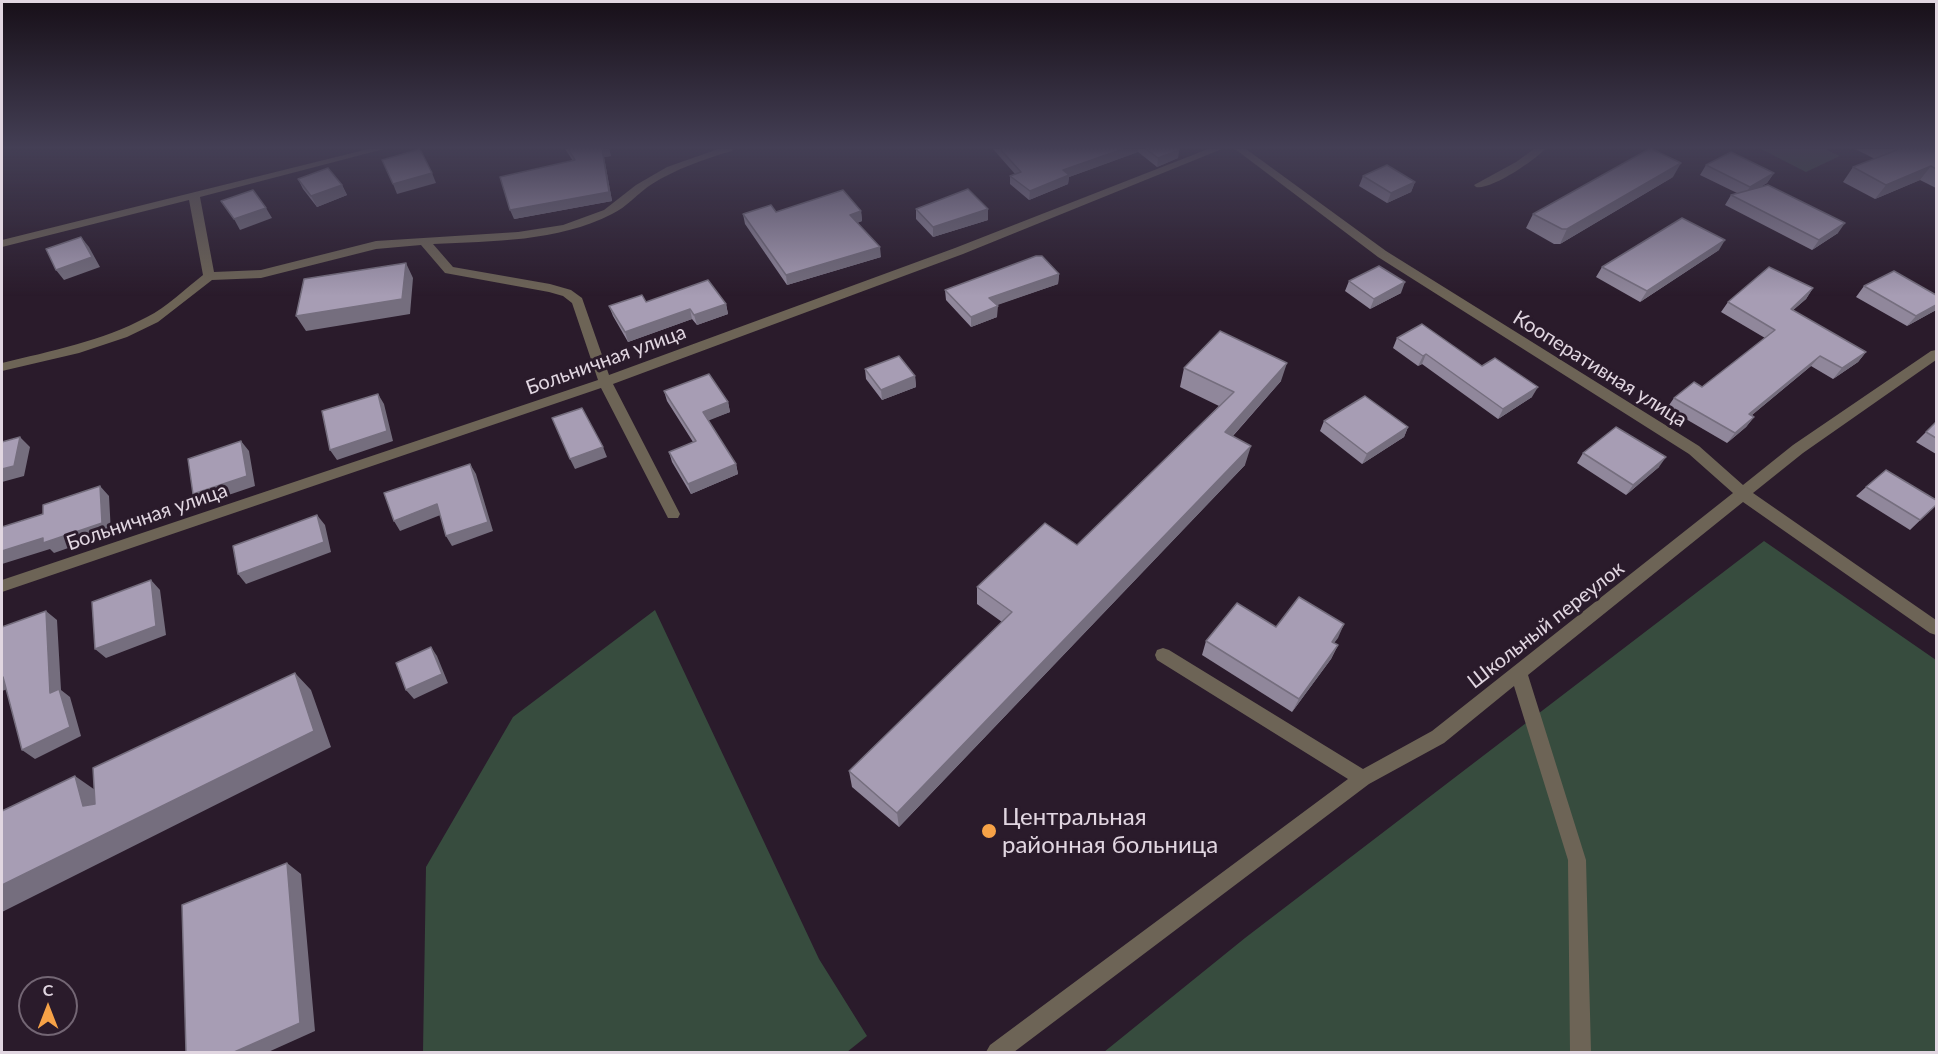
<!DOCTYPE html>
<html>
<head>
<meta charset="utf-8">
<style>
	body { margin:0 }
	#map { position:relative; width:1938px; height:1054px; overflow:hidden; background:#2a1b2b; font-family:Lato,sans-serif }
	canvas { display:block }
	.frame { position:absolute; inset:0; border:3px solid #e1d6e1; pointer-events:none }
	.north { position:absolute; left:18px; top:976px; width:60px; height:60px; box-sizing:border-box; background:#2a1b2b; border:2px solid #736674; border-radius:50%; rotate:0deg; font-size:16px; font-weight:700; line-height:24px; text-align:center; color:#e1d6e1 }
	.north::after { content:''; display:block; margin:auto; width:21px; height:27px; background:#f6a247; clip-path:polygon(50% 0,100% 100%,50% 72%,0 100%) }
</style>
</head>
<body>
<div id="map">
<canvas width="1938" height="1054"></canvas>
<div class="frame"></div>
<div class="north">С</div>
</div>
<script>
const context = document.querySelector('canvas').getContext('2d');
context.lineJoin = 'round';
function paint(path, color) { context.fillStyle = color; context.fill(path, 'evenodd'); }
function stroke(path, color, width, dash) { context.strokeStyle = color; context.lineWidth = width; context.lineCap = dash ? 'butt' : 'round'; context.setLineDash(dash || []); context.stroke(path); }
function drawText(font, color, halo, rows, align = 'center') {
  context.font = font + ' Lato,sans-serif'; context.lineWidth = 6; context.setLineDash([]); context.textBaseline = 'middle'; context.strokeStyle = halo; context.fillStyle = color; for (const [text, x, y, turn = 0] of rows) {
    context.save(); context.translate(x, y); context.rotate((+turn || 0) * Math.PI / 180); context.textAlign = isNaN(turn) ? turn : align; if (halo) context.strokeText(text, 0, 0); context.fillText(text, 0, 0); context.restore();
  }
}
paint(new Path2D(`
	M 1761,149 L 1825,149 L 1840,156 L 1806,172 Z
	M 1764,541 L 1936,660 L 1936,1052 L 1104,1052 L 1245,938 Z
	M 655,610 L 819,959 L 867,1036 L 847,1052 L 423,1052 L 426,867 L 513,717 Z`), '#374c3e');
paint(new Path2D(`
	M 368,149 L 384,149 L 200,197 L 214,272 L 261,270 L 376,241 L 518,232 L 563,225 L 604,210 L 636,185 L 667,167 L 718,149 L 733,149 L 732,151 C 704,159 676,169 652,184 C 638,193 627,207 612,214 C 557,242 493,241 433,244 L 453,267 L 550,284 L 571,290 L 582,298 L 609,375 L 955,248 L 1208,149 L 1222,149 L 963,254 L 613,384 L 680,514 L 678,518 L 668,518 L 601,388 L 2,592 L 2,580 L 598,380 L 572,303 L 563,296 L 549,292 L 445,273 L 421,245 L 376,249 L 261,278 L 212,280 L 158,322 L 127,337 L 79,353 L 2,371 L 2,363 C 51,351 102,341 147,317 C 167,307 185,289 203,275 L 189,200 L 2,247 L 2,240 Z
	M 1235,149 L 1246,149 L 1386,251 L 1699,446 L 1743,485 L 1793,445 L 1931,351 L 1936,350 L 1936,360 L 1803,453 L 1753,493 L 1936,620 L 1936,635 L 1930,633 L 1743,502 L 1528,675 L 1586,860 L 1591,1052 L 1570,1052 L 1568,860 L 1514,686 L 1444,743 L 1369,784 L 1014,1052 L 986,1052 L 990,1045 L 1348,779 L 1157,660 L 1155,655 L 1157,650 L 1163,648 L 1169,650 L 1363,769 L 1432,731 L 1733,493 L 1689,454 L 1378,257 Z
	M 1534,149 L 1545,149 C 1534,161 1491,190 1476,187 L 1474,185 L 1516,162 Z`), '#6d6456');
paint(new Path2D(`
	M 565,149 L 609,149 L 611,156 L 604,157 L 612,201 L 514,219 L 573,161 Z
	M 993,149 L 1178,149 L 1179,150 L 1178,158 L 1157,167 L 1138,152 L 1069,177 L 1068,184 L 1029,200 L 1010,184 L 1010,176 L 1015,174 Z
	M 1855,149 L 1936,149 L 1936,188 L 1920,180 L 1875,199 L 1843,182 L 1853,167 L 1875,159 Z
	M 1706,165 L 1774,173 L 1767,183 L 1762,186 L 1838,233 L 1812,250 L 1725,205 L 1731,195 L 1737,193 L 1700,175 Z
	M 1363,176 L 1415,182 L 1411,192 L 1387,203 L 1359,186 Z
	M 1673,177 L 1560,244 L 1554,244 L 1526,228 L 1533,214 Z
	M 298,179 L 342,185 L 347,195 L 317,207 L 303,189 Z
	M 916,209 L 988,220 L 933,237 L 916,219 Z
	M 861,211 L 862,221 L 857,223 L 881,257 L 787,285 L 745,224 L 743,214 L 776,212 Z
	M 1719,250 L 1640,302 L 1596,277 L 1602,267 Z
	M 1059,274 L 1058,284 L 996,305 L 997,317 L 971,327 L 946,300 L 945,290 Z
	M 1349,281 L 1401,293 L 1370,309 L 1345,291 Z
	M 1864,286 L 1936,310 L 1907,326 L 1856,297 Z
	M 1813,288 L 1806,299 L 1793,310 L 1866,352 L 1858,362 L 1833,379 L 1811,366 L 1752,415 L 1754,417 L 1746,427 L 1727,443 L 1667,408 L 1674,398 L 1702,387 L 1765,338 L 1721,312 L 1728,302 Z
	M 646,302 L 726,304 L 728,314 L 697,325 L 692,319 L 628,342 L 613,316 L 609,306 Z
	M 1397,338 L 1482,366 L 1532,397 L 1498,419 L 1422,364 L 1418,366 L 1393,348 Z
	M 1184,368 L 1281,381 L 1233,436 L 1245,465 L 899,827 L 852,787 L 849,771 L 1002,622 L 977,604 L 977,587 L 1077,545 L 1219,406 L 1180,387 Z
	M 865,369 L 915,376 L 916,387 L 882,400 L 866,379 Z
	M 664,391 L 728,402 L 730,412 L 708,420 L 736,464 L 738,474 L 691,494 L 672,462 L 669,452 L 693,442 L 667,401 Z
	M 1324,421 L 1408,427 L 1404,437 L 1362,464 L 1320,431 Z
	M 1936,422 L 1936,454 L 1916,442 Z
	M 1583,453 L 1659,467 L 1626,495 L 1577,463 Z
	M 1866,487 L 1936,505 L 1910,530 L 1856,496 Z
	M 1344,624 L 1334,643 L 1338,645 L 1331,659 L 1292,712 L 1202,655 L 1206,641 L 1276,627 Z`), '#90879b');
paint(new Path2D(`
	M 602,149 L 609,149 L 611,156 L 604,157 L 612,201 L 514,219 L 510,210 Z
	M 1123,149 L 1138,149 L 1138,152 L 1069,177 L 1068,184 L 1029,200 L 1030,191 L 1063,170 Z
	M 1179,150 L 1178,158 L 1157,167 L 1158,158 Z
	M 1681,163 L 1673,177 L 1560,244 L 1567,229 Z
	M 1931,166 L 1920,180 L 1875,199 L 1886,185 Z
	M 432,173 L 436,183 L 397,194 L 393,184 Z
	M 1774,173 L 1767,183 L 1743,197 L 1750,187 Z
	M 1415,182 L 1411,192 L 1387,203 L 1391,193 Z
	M 342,185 L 347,195 L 317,207 L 311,196 Z
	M 266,208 L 272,218 L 240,230 L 234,219 Z
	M 988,209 L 988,220 L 933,237 L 933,227 Z
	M 861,211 L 862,221 L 851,225 L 850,215 Z
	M 1845,223 L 1838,233 L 1812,250 L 1819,240 Z
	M 81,237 L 89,247 L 100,267 L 64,280 L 56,270 Z
	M 1725,240 L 1719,250 L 1640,302 L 1647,291 Z
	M 880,247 L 881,257 L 787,285 L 786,275 Z
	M 406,263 L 413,278 L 410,314 L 306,331 L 296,316 Z
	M 1059,274 L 1058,284 L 989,308 L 989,298 Z
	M 1405,282 L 1401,293 L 1370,309 L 1374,299 Z
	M 1813,288 L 1806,299 L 1783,319 L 1791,309 Z
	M 726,304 L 728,314 L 697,325 L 694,315 Z
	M 1936,305 L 1936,310 L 1907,326 L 1916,316 Z
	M 998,306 L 997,317 L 971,327 L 971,317 Z
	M 690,309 L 692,319 L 628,342 L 625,332 Z
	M 1866,352 L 1858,362 L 1833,379 L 1842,368 Z
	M 1426,354 L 1422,364 L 1418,366 L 1423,356 Z
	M 1820,356 L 1811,366 L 1741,424 L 1749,414 Z
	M 1287,363 L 1281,381 L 1220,450 L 1225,432 Z
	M 915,376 L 916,387 L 882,400 L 881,390 Z
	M 1538,387 L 1532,397 L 1498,419 L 1503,409 Z
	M 378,394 L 384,404 L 393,441 L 337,460 L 330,450 Z
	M 728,402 L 730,412 L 705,422 L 703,412 Z
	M 1754,417 L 1746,427 L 1727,443 L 1735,433 Z
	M 1408,427 L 1404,437 L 1362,464 L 1367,454 Z
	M 20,437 L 30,447 L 24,476 L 2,482 L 2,469 Z
	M 241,441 L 249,451 L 255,486 L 202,504 L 193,494 Z
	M 1251,446 L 1245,465 L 899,827 L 897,813 Z
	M 603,447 L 607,457 L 575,469 L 570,459 Z
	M 1666,457 L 1659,467 L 1626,495 L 1633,485 Z
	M 470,464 L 476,474 L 493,531 L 452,546 L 446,536 Z
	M 736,464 L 738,474 L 691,494 L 688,484 Z
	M 100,486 L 109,496 L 111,533 L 54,553 L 50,549 L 2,564 L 2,551 Z
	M 437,504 L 443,514 L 400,531 L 394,521 Z
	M 317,515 L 325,525 L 331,552 L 246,584 L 238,574 Z
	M 151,580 L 160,590 L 166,635 L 106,658 L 95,649 Z
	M 46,611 L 57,620 L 61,690 L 70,697 L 81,736 L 35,759 L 22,750 L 50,693 Z
	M 1344,624 L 1338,638 L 1325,655 L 1332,642 Z
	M 1338,645 L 1331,659 L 1292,712 L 1299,699 Z
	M 431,647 L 437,656 L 448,683 L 414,699 L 406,690 Z
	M 295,673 L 311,690 L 331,747 L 2,912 L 2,885 Z
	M 3,677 L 16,686 L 2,691 L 2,678 Z
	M 75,776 L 98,792 L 106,821 L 83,806 Z
	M 287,863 L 301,874 L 315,1031 L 266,1053 L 232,1053 Z`), '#756e7e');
const building = new Path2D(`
	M 420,149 L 432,173 L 393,184 L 382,160 Z
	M 568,149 L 602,149 L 609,192 L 510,210 L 500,177 L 575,160 Z
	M 1000,149 L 1123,149 L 1063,170 L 1069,175 L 1030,191 L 1010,176 L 1021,172 Z
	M 1146,149 L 1178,149 L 1179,150 L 1158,158 Z
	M 1649,149 L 1652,149 L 1681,163 L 1567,229 L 1562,229 L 1533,214 Z
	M 1895,149 L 1936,149 L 1936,169 L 1931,166 L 1886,185 L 1853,167 L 1897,150 Z
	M 1731,152 L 1774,173 L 1750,187 L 1706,165 Z
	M 1387,165 L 1415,182 L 1391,193 L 1363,176 Z
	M 328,168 L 342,185 L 311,196 L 298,179 Z
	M 1768,185 L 1845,223 L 1819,240 L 1731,195 Z
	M 968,189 L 988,209 L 933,227 L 916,209 Z
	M 253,190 L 266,208 L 234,219 L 221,201 Z
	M 843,190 L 861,211 L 850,215 L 880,247 L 786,275 L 743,214 L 771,205 L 776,212 Z
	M 1682,218 L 1725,240 L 1647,291 L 1602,267 Z
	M 81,237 L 92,257 L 56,270 L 46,249 Z
	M 1036,256 L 1042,256 L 1059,274 L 989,298 L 998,306 L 971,317 L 945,290 Z
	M 406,263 L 402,299 L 296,316 L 304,279 Z
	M 1379,266 L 1405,282 L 1374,299 L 1349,281 Z
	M 1769,267 L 1813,288 L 1791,309 L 1866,352 L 1842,368 L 1820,356 L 1749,414 L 1754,417 L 1735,433 L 1674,398 L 1694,382 L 1702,387 L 1775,330 L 1728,302 Z
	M 1894,271 L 1936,295 L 1936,305 L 1916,316 L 1864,286 Z
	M 708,280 L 726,304 L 694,315 L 690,309 L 625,332 L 609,306 L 642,295 L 646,302 Z
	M 1422,324 L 1482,366 L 1495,358 L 1538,387 L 1503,409 L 1426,354 L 1423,356 L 1397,338 Z
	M 1220,331 L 1287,363 L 1225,432 L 1251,446 L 897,813 L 849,771 L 1012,612 L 977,587 L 1045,523 L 1077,545 L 1234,392 L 1184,368 Z
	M 899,356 L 915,376 L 881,390 L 865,369 Z
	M 709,374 L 728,402 L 703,412 L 736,464 L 688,484 L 669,452 L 696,441 L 664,391 Z
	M 378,394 L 387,431 L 330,450 L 322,411 Z
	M 1365,396 L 1408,427 L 1367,454 L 1324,421 Z
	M 582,408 L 603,447 L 570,459 L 552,418 Z
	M 1936,422 L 1936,438 L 1926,432 Z
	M 1616,427 L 1666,457 L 1633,485 L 1583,453 Z
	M 20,437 L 14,466 L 2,469 L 2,442 Z
	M 241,441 L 247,476 L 193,494 L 188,459 Z
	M 470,464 L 488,522 L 446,536 L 437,504 L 394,521 L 384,493 Z
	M 1886,470 L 1936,500 L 1936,505 L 1920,520 L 1866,487 Z
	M 100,486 L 102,523 L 43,543 L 43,538 L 2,551 L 2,527 L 43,514 L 43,505 Z
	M 317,515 L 324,542 L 238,574 L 233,546 Z
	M 151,580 L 156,626 L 95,649 L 92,602 Z
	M 1299,597 L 1344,624 L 1332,642 L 1338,645 L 1299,699 L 1206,641 L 1237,603 L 1276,627 Z
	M 46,611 L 50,693 L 59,689 L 70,727 L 22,750 L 3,677 L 2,678 L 2,627 Z
	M 431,647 L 442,674 L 406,690 L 396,663 Z
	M 295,673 L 314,731 L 2,885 L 2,811 L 75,776 L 83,806 L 95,804 L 93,768 Z
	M 287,863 L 300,1023 L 232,1053 L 186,1053 L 182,905 Z`);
paint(building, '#a79db4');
stroke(building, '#756e7e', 1.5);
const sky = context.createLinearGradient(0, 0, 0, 296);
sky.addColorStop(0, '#170f18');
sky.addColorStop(0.5, '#443f55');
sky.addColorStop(1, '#443f5500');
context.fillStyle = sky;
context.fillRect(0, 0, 1938, 296);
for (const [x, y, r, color] of [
	[989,831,8,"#f6a247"]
]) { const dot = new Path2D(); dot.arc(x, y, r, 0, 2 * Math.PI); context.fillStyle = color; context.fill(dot); stroke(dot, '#2a1b2b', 2); }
drawText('20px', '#e1d6e1', '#2a1b2b', [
	["Больничная улица",606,360,-20],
	["Кооперативная улица",1600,369,32],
	["Больничная улица",147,517,-19],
	["Школьный переулок",1546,625,-38]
]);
drawText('24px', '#e1d6e1', '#2a1b2b', [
	["Центральная",1002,817],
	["районная больница",1002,845]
], 'left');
</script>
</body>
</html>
